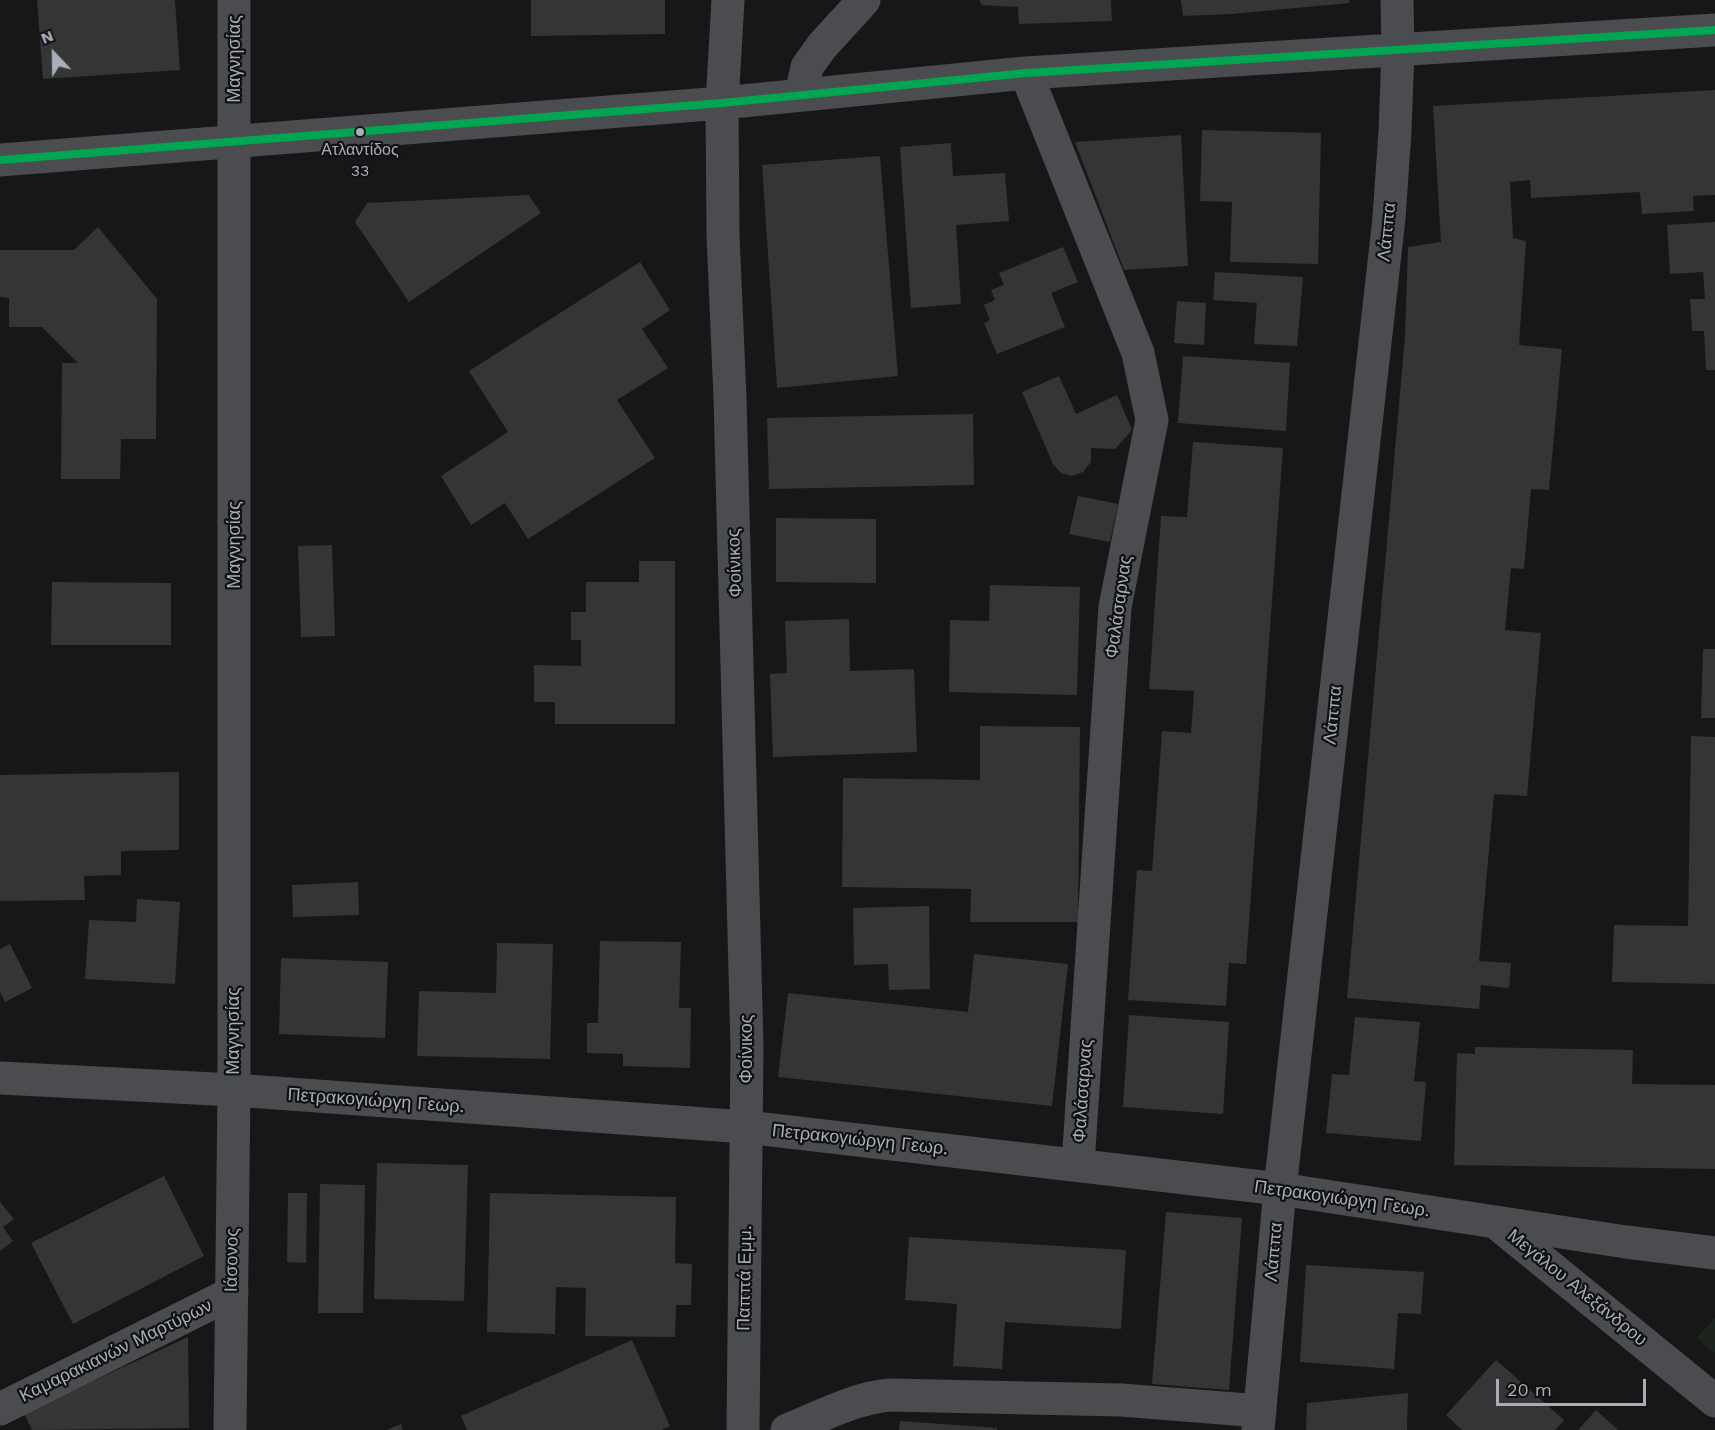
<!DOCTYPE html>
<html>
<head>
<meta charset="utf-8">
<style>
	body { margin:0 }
	#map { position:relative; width:1715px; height:1430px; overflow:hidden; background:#171717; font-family:"Work Sans",sans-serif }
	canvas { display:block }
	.north { position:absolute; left:24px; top:24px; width:60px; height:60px; -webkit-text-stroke:4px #111113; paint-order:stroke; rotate:338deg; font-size:16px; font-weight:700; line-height:24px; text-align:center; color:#a7aeb9 }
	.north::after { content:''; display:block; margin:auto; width:21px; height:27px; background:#a7aeb9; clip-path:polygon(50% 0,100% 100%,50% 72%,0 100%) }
	.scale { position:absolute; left:1496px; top:1379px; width:150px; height:27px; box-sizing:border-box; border:3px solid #a7aeb9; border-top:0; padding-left:8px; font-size:18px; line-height:21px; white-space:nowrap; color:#a7aeb9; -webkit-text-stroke:4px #111113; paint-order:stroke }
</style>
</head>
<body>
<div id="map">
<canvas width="1715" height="1430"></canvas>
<div class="north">N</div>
<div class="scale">20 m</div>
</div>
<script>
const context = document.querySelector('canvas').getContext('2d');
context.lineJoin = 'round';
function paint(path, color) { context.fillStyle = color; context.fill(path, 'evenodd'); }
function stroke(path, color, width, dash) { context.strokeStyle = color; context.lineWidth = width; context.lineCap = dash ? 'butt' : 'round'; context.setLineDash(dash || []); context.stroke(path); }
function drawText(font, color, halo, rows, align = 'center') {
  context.font = font + ' "Work Sans",sans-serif'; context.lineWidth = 4.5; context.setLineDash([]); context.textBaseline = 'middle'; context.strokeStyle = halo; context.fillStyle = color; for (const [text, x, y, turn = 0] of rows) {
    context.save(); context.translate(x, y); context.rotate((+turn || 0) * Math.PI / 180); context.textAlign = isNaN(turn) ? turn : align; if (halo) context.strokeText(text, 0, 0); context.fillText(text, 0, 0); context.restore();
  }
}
paint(new Path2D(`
	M 1715,1318 L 1715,1353 L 1696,1338 Z`), '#1c241d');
paint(new Path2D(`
	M 37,0 L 175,0 L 180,70 L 43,79 Z
	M 531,0 L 665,0 L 665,34 L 531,36 Z
	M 979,0 L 1111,0 L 1112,21 L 1019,24 L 1018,7 L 982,5 Z
	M 1181,0 L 1349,0 L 1349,3 L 1232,14 L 1183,16 Z
	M 1715,90 L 1715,195 L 1693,196 L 1694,211 L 1642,214 L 1640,192 L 1531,198 L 1530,180 L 1510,182 L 1513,238 L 1526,241 L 1519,345 L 1562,349 L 1549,490 L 1531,489 L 1524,569 L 1511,568 L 1505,630 L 1541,633 L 1527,796 L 1494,794 L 1479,961 L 1511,963 L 1509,988 L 1481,985 L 1479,1009 L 1347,998 L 1405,336 L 1408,247 L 1441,242 L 1433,106 Z
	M 1202,130 L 1321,133 L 1318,264 L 1230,262 L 1232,202 L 1200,201 Z
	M 1181,135 L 1188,266 L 1124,270 L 1075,142 Z
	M 951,143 L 953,176 L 1005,173 L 1009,221 L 956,225 L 961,304 L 911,308 L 900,147 Z
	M 880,156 L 898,376 L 777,388 L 762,165 Z
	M 529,195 L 541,213 L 409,302 L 355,222 L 367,203 Z
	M 1715,222 L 1715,370 L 1706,370 L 1704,331 L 1692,331 L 1690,299 L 1705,299 L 1703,272 L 1670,274 L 1667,225 Z
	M 98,227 L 157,299 L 156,439 L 121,439 L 120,479 L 61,479 L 62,363 L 78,363 L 42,327 L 9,327 L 9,298 L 0,297 L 0,250 L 74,250 Z
	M 1063,247 L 1078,282 L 1051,293 L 1065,327 L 997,354 L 984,323 L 990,320 L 984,305 L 995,300 L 991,290 L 1004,285 L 999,273 Z
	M 640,262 L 670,310 L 642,329 L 668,368 L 617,400 L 655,458 L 528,539 L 505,503 L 471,525 L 441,476 L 508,432 L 469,371 Z
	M 1215,272 L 1303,277 L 1297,346 L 1254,344 L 1257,303 L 1213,300 Z
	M 1177,301 L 1206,303 L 1204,345 L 1174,343 Z
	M 1183,356 L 1290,363 L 1286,431 L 1178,423 Z
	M 1059,376 L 1076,414 L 1117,395 L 1132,430 L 1115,449 L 1091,448 L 1091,462 L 1083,472 L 1072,476 L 1061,473 L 1053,464 L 1022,392 Z
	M 973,414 L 974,485 L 769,489 L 767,418 Z
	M 1193,442 L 1283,448 L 1246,964 L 1229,963 L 1226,1006 L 1128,1000 L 1137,870 L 1152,871 L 1162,731 L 1191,733 L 1194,691 L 1149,689 L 1161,516 L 1187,517 Z
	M 1078,496 L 1118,504 L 1110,542 L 1069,534 Z
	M 776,518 L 876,519 L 876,583 L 776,582 Z
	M 332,545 L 335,636 L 301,637 L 298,546 Z
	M 639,561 L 675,561 L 675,724 L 555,724 L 555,702 L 534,702 L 534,665 L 581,666 L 581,640 L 571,640 L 571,612 L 586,612 L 586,582 L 639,582 Z
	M 52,582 L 171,583 L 171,645 L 51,645 Z
	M 990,585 L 1080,587 L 1077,695 L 949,692 L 950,620 L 989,621 Z
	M 849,619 L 850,671 L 914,669 L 917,752 L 773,757 L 770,674 L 787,673 L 785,621 Z
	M 1703,649 L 1715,649 L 1715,718 L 1701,718 Z
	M 980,726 L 1080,727 L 1078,922 L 970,922 L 971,889 L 842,887 L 843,778 L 980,780 Z
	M 1691,736 L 1715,737 L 1715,984 L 1612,982 L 1614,925 L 1688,926 Z
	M 179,772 L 179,850 L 121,851 L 121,875 L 84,876 L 85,900 L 0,901 L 0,775 Z
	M 358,882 L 359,915 L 293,917 L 292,885 Z
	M 137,899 L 180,902 L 175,984 L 85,979 L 89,920 L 136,922 Z
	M 929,906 L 930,989 L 889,990 L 888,964 L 854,965 L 853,908 Z
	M 600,941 L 681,942 L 679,1008 L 691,1008 L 690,1068 L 623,1066 L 623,1054 L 587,1053 L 587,1023 L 598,1023 Z
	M 497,943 L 553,944 L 550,1059 L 417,1056 L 419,991 L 496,993 Z
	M 10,944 L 32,988 L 5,1002 L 0,992 L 0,949 Z
	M 974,954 L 1068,964 L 1052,1106 L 778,1077 L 788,993 L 968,1012 Z
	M 281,958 L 388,962 L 385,1038 L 279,1034 Z
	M 1129,1015 L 1229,1022 L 1223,1114 L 1123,1107 Z
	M 1355,1017 L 1420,1022 L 1414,1081 L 1426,1082 L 1421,1141 L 1326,1133 L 1332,1074 L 1349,1075 Z
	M 1475,1047 L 1633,1050 L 1632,1084 L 1715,1085 L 1715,1169 L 1454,1165 L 1457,1053 L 1475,1054 Z
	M 377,1163 L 468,1165 L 464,1301 L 374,1299 Z
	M 164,1176 L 204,1256 L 73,1324 L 31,1243 Z
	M 320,1184 L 365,1185 L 363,1313 L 318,1313 Z
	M 288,1193 L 307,1193 L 306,1263 L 287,1262 Z
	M 490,1193 L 676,1197 L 675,1263 L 692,1264 L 691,1305 L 676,1305 L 675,1337 L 585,1336 L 586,1288 L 556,1287 L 555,1334 L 487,1332 Z
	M 0,1202 L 14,1219 L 3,1227 L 13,1241 L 0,1251 Z
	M 1166,1212 L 1242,1218 L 1229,1390 L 1152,1384 Z
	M 909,1237 L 1126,1250 L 1121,1329 L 1005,1322 L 1002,1369 L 953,1366 L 957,1304 L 905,1300 Z
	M 1306,1265 L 1424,1272 L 1421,1314 L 1398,1313 L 1394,1369 L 1300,1362 Z
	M 188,1337 L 189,1428 L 32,1430 L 24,1413 Z
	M 632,1340 L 670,1426 L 661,1430 L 467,1430 L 461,1416 Z
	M 1496,1360 L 1564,1420 L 1555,1430 L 1462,1430 L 1446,1415 Z
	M 1408,1393 L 1407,1430 L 1306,1430 L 1307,1403 Z
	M 1596,1410 L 1618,1430 L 1578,1430 Z
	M 900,1421 L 997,1428 L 997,1430 L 899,1430 Z
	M 401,1424 L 403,1430 L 387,1430 Z`), '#353536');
stroke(new Path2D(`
	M 728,0 L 722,103 L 723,235 L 730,398 L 747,1047 L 743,1430
	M 1026,73 L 1138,353 L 1152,420 L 1115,607 L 1078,1164
	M 801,94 L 807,67 L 822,46 L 864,0
	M 0,160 L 722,103 L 1026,73 L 1715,30
	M 0,1078 L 234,1090 L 746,1127 L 1280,1189 L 1626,1242 L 1715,1253
	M 1495,1222 L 1715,1401
	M 0,1409 L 232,1293
	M 230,1430 L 234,1090 L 234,0
	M 787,1430 C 820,1417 854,1398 890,1395 L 1121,1400 L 1260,1411
	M 1258,1430 L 1280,1189 L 1389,218 L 1395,131 L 1398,50 L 1397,0`), '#4a4c50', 33);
stroke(new Path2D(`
	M 0,160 L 722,103 L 1026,73 L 1715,30`), '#00a651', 8);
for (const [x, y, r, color] of [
	[360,132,5,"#a7aeb9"]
]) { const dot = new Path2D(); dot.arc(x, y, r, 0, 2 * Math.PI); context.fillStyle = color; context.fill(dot); stroke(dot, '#111113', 2); }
drawText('16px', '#a7aeb9', '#111113', [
	["Ατλαντίδος",360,150],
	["33",360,171]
]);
drawText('18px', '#a7aeb9', '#111113', [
	["Μαγνησίας",235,59,-90],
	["Λάππα",1387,232,-84],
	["Μαγνησίας",235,545,-90],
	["Φοίνικος",735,563,-92],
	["Φαλάσαρνας",1119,607,-82],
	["Λάππα",1333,715,-84],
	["Μαγνησίας",234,1031,-90],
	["Φοίνικος",747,1049,-90],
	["Φαλάσαρνας",1083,1091,-86],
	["Πετρακογιώργη Γεωρ.",376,1101,4],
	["Πετρακογιώργη Γεωρ.",860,1140,6],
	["Πετρακογιώργη Γεωρ.",1342,1199,8],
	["Λάππα",1274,1252,-85],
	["Ιάσονος",232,1260,-89],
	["Παππά Εμμ.",745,1278,-89],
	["Μεγάλου Αλεξάνδρου",1577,1288,39],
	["Καμαρακιανών Μαρτύρων",116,1351,-26]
]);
</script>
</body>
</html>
